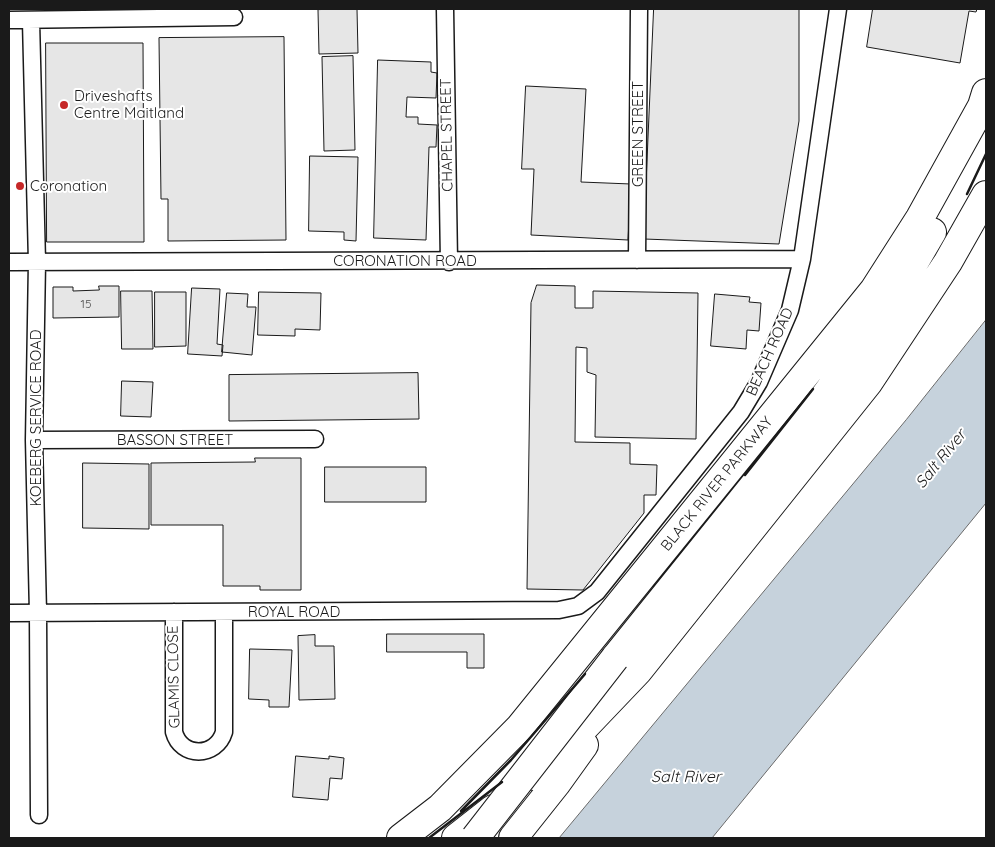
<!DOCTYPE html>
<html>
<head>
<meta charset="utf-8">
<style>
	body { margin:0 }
	#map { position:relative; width:995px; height:847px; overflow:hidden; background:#fff; font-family:Quicksand,sans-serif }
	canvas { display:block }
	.frame { position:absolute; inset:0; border:10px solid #1a1a1a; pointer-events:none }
</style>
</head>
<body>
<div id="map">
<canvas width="995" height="847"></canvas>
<div class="frame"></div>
</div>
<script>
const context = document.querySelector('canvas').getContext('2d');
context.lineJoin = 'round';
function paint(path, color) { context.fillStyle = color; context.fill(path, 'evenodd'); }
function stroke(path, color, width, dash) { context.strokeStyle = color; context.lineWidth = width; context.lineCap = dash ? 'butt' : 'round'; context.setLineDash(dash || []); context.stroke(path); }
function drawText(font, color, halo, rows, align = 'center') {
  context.font = font + ' Quicksand,sans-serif'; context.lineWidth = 4; context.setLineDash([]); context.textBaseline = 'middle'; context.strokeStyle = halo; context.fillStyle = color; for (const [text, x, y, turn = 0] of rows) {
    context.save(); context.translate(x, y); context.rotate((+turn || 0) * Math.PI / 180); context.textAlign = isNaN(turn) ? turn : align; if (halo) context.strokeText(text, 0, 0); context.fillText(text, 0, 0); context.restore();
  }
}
const water = new Path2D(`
	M 986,320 L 986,503 L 712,838 L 559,838 L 906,420 Z`);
paint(water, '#c6d2dc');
stroke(water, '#6a6a6a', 1);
const building = new Path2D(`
	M 357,9 L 358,53 L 319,54 L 318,10 Z
	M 654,9 L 799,9 L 799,121 L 779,244 L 644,239 Z
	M 873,9 L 977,9 L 976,12 L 969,11 L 960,63 L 867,47 Z
	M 284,37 L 286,240 L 168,241 L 168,199 L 161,199 L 159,38 Z
	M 46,43 L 143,43 L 144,242 L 47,242 Z
	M 353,56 L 355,150 L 324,151 L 322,57 Z
	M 378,60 L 431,62 L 431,72 L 437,73 L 436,98 L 407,97 L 406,117 L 418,117 L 418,124 L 437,125 L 436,147 L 429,147 L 426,240 L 374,238 Z
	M 526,86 L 586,89 L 581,182 L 631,184 L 628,240 L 531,235 L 534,169 L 522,169 Z
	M 310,156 L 358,157 L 356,241 L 344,240 L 344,232 L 309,231 Z
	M 537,285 L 575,286 L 575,308 L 593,308 L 593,291 L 698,293 L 696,439 L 595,437 L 596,375 L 587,372 L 587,348 L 576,347 L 575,442 L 630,443 L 630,464 L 657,465 L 656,495 L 644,495 L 644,513 L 583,590 L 527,589 L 531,303 Z
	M 99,286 L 119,286 L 119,317 L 53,318 L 53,287 L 73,287 L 73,291 L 99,290 Z
	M 192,288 L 220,289 L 217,344 L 223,345 L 222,356 L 188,354 Z
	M 121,291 L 152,291 L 153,349 L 122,349 Z
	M 155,292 L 186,292 L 186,346 L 155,347 Z
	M 259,292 L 321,293 L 320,330 L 295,329 L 295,336 L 258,335 Z
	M 227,293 L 248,294 L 247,307 L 256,307 L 252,355 L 222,352 Z
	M 715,294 L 750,297 L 749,302 L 761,303 L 759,331 L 747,330 L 746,349 L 711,346 Z
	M 418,373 L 419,419 L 229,421 L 229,375 Z
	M 122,381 L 153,382 L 151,417 L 121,416 Z
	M 255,458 L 301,458 L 301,590 L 260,590 L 260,586 L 223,586 L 223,525 L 151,525 L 151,463 L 255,462 Z
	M 83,463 L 149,464 L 149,529 L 83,528 Z
	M 325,467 L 426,467 L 426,502 L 325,502 Z
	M 387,634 L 484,634 L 484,668 L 467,668 L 467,652 L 387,652 Z
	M 315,635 L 315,646 L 334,646 L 335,699 L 299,700 L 298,636 Z
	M 250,649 L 292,650 L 289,707 L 269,707 L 269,700 L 249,699 Z
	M 296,756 L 329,759 L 329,756 L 344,758 L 342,779 L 330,778 L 328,800 L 293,797 Z`);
paint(building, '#e6e6e6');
stroke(building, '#1a1a1a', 1);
const minor = new Path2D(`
	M 445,9 L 449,262
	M 9,20 L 234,17
	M 31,21 L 37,262 L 34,440 L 38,613 L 39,815
	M 637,260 L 639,9
	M 9,262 L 802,259
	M 34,440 L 315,439
	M 174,612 L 174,732 C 181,758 216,758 224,732 L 224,612
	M 9,613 L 559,610 L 578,606 L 597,592 L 741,412 L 759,382 L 790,310 L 802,259 L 838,9`);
const motorway = new Path2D(`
	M 615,658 L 813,412 L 880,321 L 932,232
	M 534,776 L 576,736 L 638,671 L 868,383 L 948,262 L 986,195
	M 401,838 L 440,808 L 520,727 L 874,290 L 920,218 L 982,106 L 986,93
	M 456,838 L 493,809
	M 513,838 L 556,784 L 584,745`);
stroke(minor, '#1a1a1a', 19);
stroke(motorway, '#1a1a1a', 30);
stroke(minor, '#fff', 16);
stroke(motorway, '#fff', 28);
const motorwayBridge = new Path2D(`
	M 475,838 L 615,658`);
stroke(motorwayBridge, '#1a1a1a', 30, []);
stroke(motorwayBridge, '#fff', 28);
stroke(new Path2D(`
	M 967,194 L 986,154
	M 745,475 L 813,389
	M 461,811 L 511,760 L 585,674
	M 429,838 L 502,782`), '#1a1a1a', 2.5);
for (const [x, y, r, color] of [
	[64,105,5,"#c62828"],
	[20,186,5,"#c62828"]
]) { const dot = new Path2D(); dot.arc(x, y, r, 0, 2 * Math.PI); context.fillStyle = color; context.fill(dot); stroke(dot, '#fff', 2); }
drawText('12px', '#4d4d4d', null, [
	["15",86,304]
]);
drawText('15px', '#1a1a1a', '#fff', [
	["Driveshafts",74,96],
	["Centre Maitland",74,113],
	["Coronation",30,186]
], 'left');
drawText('15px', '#1a1a1a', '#fff', [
	["GREEN STREET",638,134,-90],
	["CHAPEL STREET",447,135,-91],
	["CORONATION ROAD",405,261],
	["BEACH ROAD",770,352,-66],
	["KOEBERG SERVICE ROAD",36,418,-90],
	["BASSON STREET",175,440],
	["BLACK RIVER PARKWAY",717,484,-51],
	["ROYAL ROAD",294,612],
	["GLAMIS CLOSE",174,677,-91]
]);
drawText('italic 16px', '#1a1a1a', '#fff', [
	["Salt River",941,459,-51],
	["Salt River",686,777]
]);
</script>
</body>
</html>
